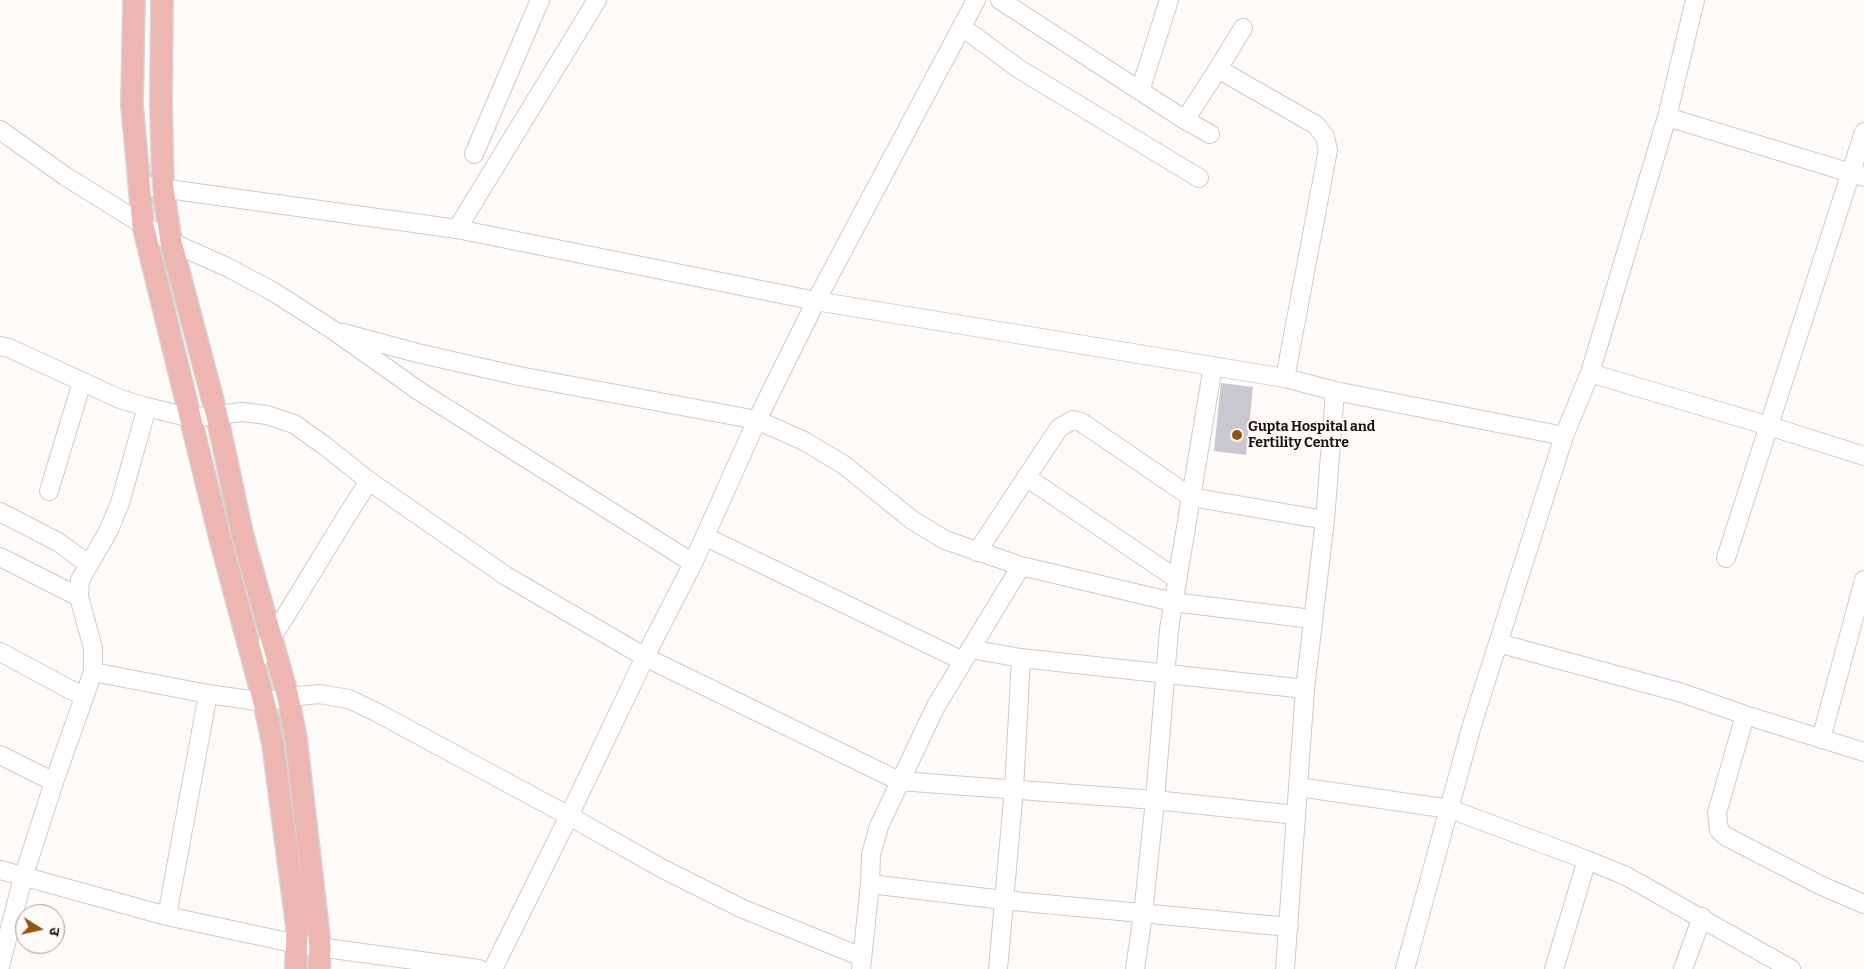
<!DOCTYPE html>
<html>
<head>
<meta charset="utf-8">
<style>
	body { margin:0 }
	#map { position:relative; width:1864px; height:969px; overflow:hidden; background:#fefaf8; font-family:Bitter,"Noto Sans Devanagari",serif }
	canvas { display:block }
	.north { position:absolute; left:15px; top:904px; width:50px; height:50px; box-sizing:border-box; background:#fefaf8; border:1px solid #a09d9b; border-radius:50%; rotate:100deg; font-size:14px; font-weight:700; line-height:20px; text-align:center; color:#141210 }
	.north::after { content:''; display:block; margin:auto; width:18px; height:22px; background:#905612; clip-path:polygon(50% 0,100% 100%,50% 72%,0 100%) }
</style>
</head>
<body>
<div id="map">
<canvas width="1864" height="969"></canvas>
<div class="north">उ</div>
</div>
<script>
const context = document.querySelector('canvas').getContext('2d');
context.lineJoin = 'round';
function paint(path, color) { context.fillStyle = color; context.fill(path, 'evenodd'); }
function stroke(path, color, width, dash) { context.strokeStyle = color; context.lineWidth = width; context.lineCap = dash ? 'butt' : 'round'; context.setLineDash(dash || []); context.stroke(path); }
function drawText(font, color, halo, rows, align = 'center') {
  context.font = font + ' Bitter,serif'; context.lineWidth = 4; context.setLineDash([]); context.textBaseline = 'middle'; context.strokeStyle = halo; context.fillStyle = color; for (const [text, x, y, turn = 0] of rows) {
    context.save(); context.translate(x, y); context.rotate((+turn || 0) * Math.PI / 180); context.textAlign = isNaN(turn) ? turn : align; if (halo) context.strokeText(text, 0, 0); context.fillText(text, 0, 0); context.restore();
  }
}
paint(new Path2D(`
	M 1221,383 L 1253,387 L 1246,455 L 1214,451 Z`), '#cac8cf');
const minor = new Path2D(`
	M 1000,0 L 1185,120 L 1210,134
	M 962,27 L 1019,69 L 1199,178
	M 1218,69 L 1316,125 L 1325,137 L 1328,150 L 1285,378
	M 1140,91 L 1169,0
	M 1667,117 L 1864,177
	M 1185,120 L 1218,69 L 1243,28
	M 0,130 L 65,176 L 171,242 L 227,267 L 272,291 L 333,330 L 419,391 L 693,563
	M 474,154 L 540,0
	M 139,185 L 457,229 L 816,301 L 1285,378 L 1335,391 L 1564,436
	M 457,229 L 597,0
	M 343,333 L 417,353 L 519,376 L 757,420 L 804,441 L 844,465 L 912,520 L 945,540 L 1021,566
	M 0,346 L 9,348 L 120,399 L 147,407 L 191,418 L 242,412 L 267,415 L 294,424 L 325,446 L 369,481 L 506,576 L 645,657 L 899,781 L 1155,800 L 1296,815
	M 1590,373 L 1769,426 L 1864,456
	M 1026,477 L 1177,579
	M 49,491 L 82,382
	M 0,512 L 58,542 L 88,564
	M 706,537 L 963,661
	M 977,552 L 1059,428 L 1073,420 L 1081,422 L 1191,497 L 1325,520
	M 0,557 L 79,597
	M 1726,558 L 1864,132
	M 1498,643 L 1682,693 L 1745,715 L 1864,752
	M 970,649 L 1021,658 L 1305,689
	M 0,652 L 84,697
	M 254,665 C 294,605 329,542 369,481
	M 93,672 L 208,694 L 264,702 L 288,697 L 319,694 L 349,699 L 378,713 L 569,816 L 663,869 L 743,909 L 862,957
	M 1745,715 L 1717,813 L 1719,830 L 1725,836 L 1822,886 L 1864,904
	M 1821,739 L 1864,580
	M 0,755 L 54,782
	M 1298,787 L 1450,809 L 1587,860 L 1626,876 L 1791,969
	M 0,870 L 167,916 L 297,944 L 479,969
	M 870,884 L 1003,900 L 1289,927
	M 167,916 L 208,694
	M 0,966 L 23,878 L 54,782 L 93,672 L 93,648 L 79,597 L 80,580 L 109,530 L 120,503 L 147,407
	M 493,969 L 569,816 L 645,657 L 693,563 L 757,420 L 816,301 L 976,0
	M 861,969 L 870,884 L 871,855 L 879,826 L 936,706 L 1021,566 L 1173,602 L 1312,619
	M 998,969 L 1014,789 L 1021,658
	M 1135,969 L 1143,914 L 1155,800 L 1169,629 L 1213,366
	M 1285,969 L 1305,689 L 1325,520 L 1335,391
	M 1405,969 L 1472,725 L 1564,436 L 1590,373 L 1667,117 L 1695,0
	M 1554,969 L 1587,860
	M 1683,969 L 1702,917`);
const major = new Path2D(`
	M 134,0 L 132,105 L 143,225 L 221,542 L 264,702 L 273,744 L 297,927 L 296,969
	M 162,0 L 161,104 L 163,189 L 171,242 L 217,416 L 243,537 L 288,697 L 296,739 L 320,946 L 319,969`);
stroke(minor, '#d1cac7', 20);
stroke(major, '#d5d4d4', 24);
stroke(minor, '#fff', 18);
stroke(major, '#eeb6b2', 21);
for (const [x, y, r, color] of [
	[1237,435,6,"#905612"]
]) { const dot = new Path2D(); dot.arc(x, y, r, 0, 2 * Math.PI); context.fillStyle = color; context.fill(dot); stroke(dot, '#fefaf8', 2); }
drawText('bold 14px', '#141210', '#fefaf8', [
	["Gupta Hospital and",1248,427],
	["Fertility Centre",1248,443]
], 'left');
</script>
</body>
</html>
